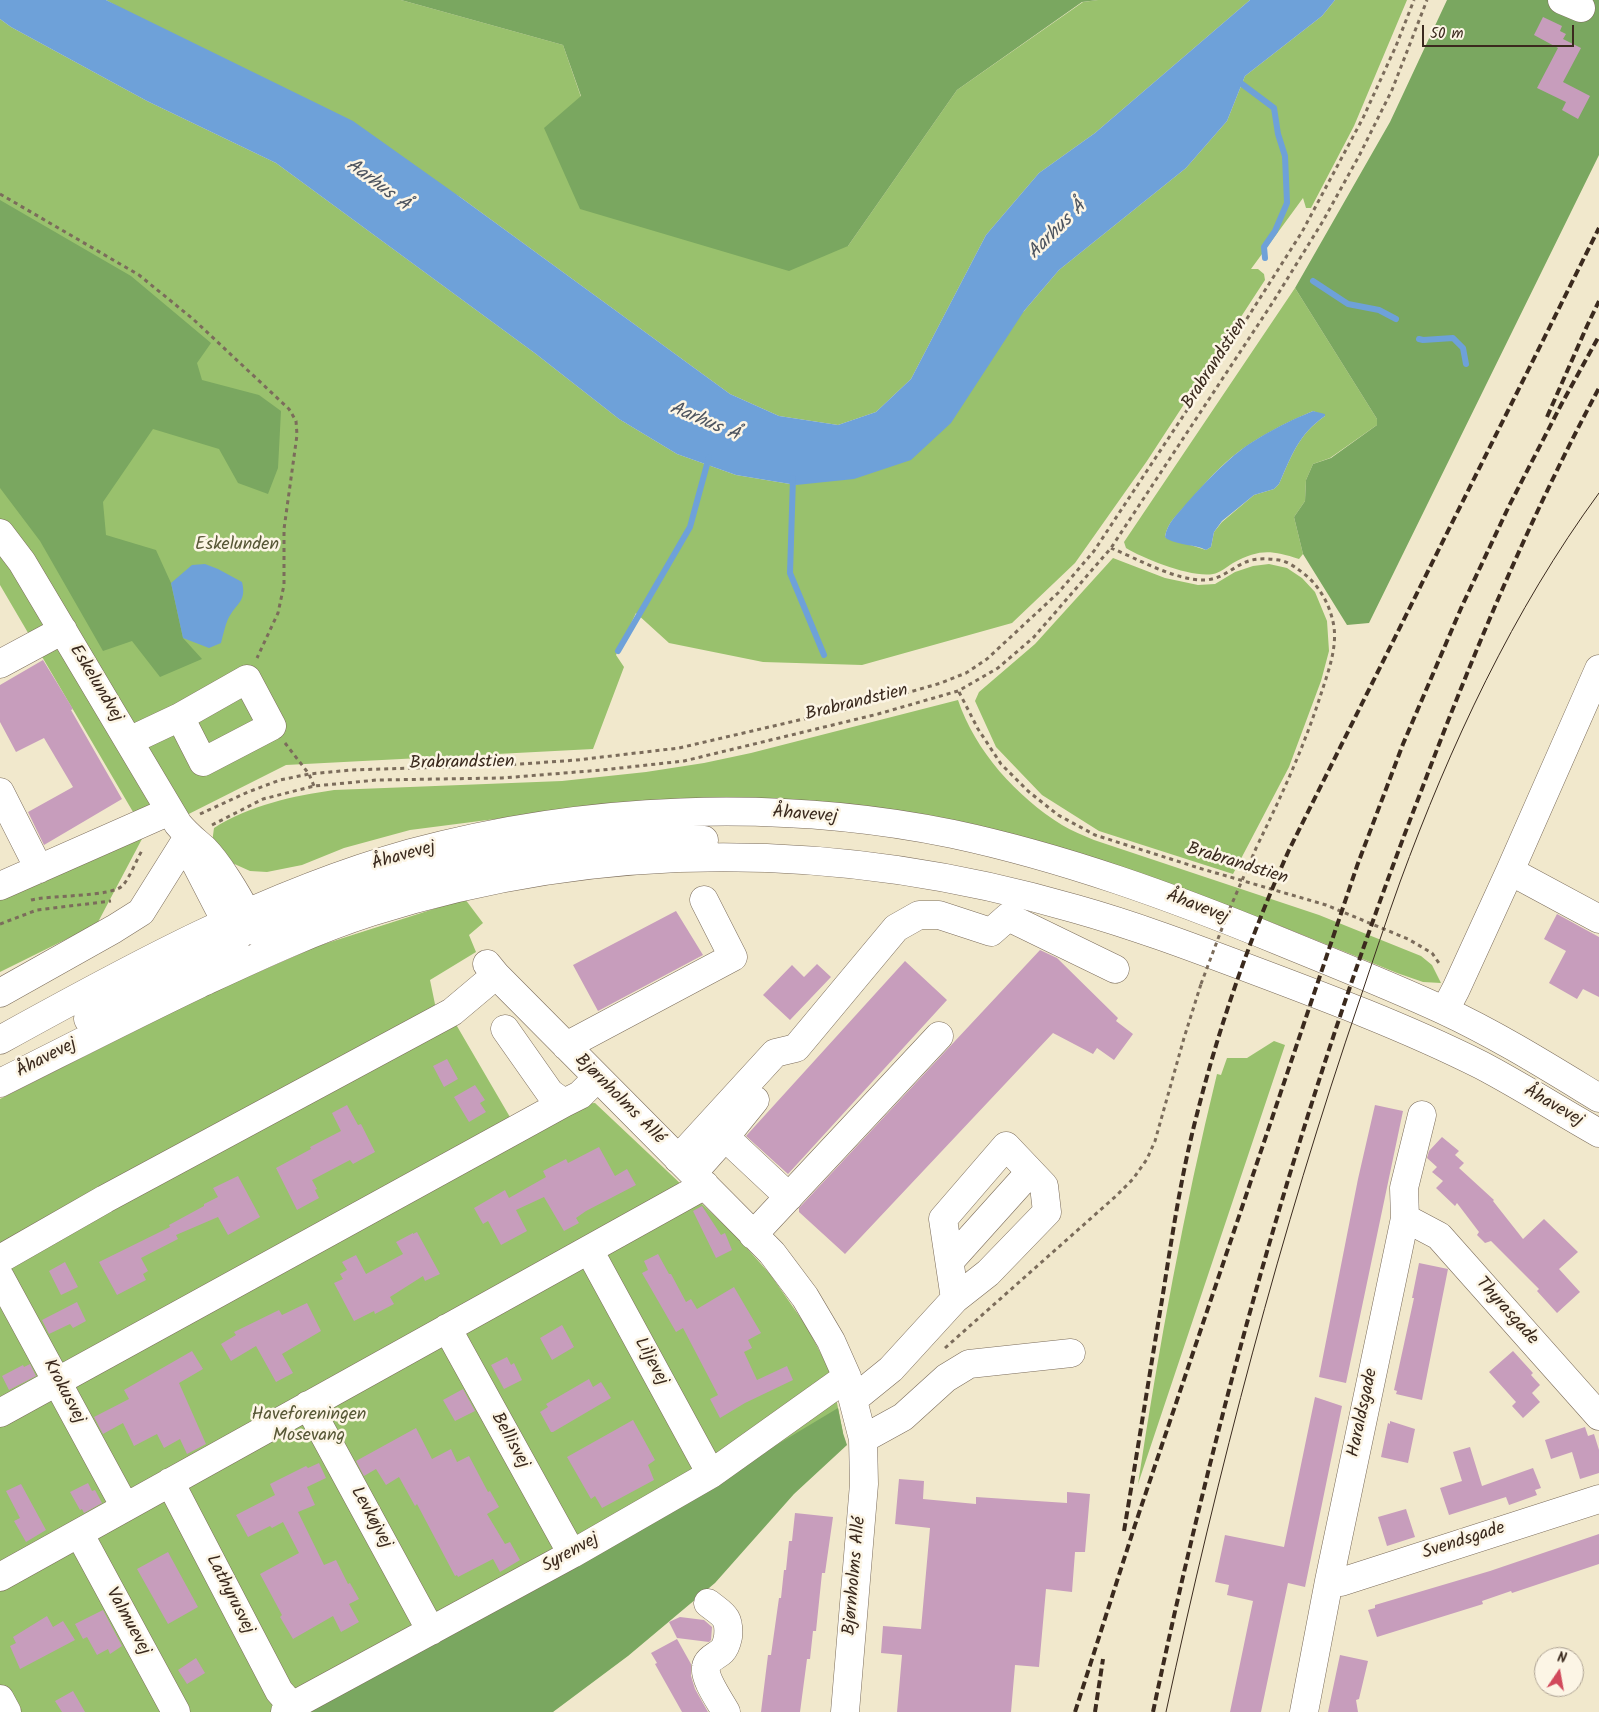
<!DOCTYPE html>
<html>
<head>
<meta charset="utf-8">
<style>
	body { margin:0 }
	#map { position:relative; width:1599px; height:1712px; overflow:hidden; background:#f1e8cc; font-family:Kalam,sans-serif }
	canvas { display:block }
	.north { position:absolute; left:1534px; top:1647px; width:50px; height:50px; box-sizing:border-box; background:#fcf5e5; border:1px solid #afa495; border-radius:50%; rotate:12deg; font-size:14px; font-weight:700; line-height:20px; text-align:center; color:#3b2a1e }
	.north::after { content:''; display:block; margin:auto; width:18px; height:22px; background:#d1495b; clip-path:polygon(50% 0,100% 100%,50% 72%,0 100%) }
	.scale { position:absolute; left:1422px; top:25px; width:152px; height:22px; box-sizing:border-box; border:2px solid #3b2a1e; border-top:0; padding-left:6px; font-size:15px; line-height:18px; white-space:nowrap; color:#3b2a1e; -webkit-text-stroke:4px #fcf5e5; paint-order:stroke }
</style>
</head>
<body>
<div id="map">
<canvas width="1599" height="1712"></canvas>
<div class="north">N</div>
<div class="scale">50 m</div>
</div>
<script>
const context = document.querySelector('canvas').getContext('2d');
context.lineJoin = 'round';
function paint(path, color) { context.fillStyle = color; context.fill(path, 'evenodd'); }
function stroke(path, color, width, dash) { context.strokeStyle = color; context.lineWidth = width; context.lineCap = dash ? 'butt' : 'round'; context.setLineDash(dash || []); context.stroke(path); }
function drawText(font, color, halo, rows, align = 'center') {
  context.font = font + ' Kalam,sans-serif'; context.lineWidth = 5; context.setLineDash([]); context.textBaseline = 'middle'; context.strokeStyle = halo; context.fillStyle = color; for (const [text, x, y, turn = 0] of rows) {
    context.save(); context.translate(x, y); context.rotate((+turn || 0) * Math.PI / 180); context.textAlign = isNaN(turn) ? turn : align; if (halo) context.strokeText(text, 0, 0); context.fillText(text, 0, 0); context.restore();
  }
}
paint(new Path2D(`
	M 106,0 L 401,0 L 563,45 L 581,97 L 848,246 L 957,90 L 1083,2 L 1098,0 L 1250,0 L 1095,133 L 1039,173 L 986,235 L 911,379 L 876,412 L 838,425 L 779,416 L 730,394 L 460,197 Z
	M 1335,0 L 1407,0 L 1354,126 L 1311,208 L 1306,208 L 1303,198 L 1251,269 L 1258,269 L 1264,274 L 1265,280 L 1147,461 L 1075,563 L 1012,623 L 862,665 L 763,662 L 669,643 L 636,613 L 616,655 L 624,667 L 593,749 L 286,765 L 143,837 L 97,924 L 0,972 L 0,898 L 143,829 L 0,585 L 0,19 L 11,27 L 147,101 L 276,163 L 536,354 L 619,419 L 677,454 L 736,475 L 796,485 L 1024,311 L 1059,270 L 1186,168 L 1227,121 L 1245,76 L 1322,16 Z
	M 1295,288 L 1377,419 L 1377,425 L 1330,458 L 1313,464 L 1306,480 L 1305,501 L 1294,517 L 1303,554 L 1299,559 C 1270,550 1260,549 1233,563 C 1227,567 1219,573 1213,574 C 1192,578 1144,559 1126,548 L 1124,542 ZM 1313,411 L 1325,416 C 1298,435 1292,455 1279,484 L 1274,489 L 1254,495 L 1222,522 L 1214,532 L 1211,547 L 1206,550 L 1165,537 C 1167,523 1177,515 1186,505 C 1200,489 1215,471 1232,457 C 1255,438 1285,423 1313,411 Z
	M 1113,558 L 1165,578 L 1198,585 L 1215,584 L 1235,572 L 1253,566 L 1269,564 L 1287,568 L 1302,578 L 1315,592 L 1327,621 L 1329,651 L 1321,681 L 1289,767 L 1233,874 L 1099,831 L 1042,795 L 996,747 L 975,701 L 979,692 L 1035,644 Z
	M 958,700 C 975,751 1017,797 1062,825 C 1072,831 1083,835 1094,840 L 1319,915 L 1421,956 L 1432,965 L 1441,983 L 1423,982 L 1397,973 C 1291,930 1185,886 1075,852 L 663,801 L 639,801 L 604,805 L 410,830 L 344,848 L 302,865 L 267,872 L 250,871 L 230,862 L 212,843 L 214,828 C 250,805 293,796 334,790 L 562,781 L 646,772 L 704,763 L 751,753 Z
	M 465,899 L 483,923 L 469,935 L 476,952 L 430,980 L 436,1009 L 0,1244 L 0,1099 L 202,997 L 318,946 Z
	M 454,1021 L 521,1136 L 581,1104 L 595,1103 L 736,1236 L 770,1274 L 807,1327 L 831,1373 L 843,1433 L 388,1712 L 0,1712 L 0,1270 Z
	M 1274,1041 L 1285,1045 L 1138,1484 C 1159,1346 1184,1209 1217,1074 L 1221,1075 L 1227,1058 L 1247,1058 Z`), '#99c16d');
paint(new Path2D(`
	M 401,0 L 1098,0 L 1082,2 L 957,90 L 848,246 L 789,271 L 580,209 L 544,128 L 581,96 L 563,45 Z
	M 1447,0 L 1599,0 L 1599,155 L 1369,623 L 1347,625 L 1303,554 L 1294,517 L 1305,501 L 1306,480 L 1313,464 L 1331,458 L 1377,425 L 1377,419 L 1295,288 L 1390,122 Z
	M 0,200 L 131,276 L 211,343 L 197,363 L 202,380 L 259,395 L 281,411 L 278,468 L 268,494 L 238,483 L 219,449 L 153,429 L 103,502 L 106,535 L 156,550 L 171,583 L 183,638 L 202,659 L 160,677 L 132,641 L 103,651 L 40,541 L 0,488 Z
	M 838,1408 L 843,1433 L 847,1445 L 794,1494 L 715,1583 L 628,1656 L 553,1712 L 302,1712 L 738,1468 Z`), '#7aa760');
paint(new Path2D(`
	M 0,0 L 106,0 L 353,121 L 460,197 L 730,394 L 779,416 L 838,425 L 876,412 L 911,379 L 986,235 L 1039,173 L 1095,133 L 1250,0 L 1335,0 L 1322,16 L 1245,76 L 1227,121 L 1186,168 L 1059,270 L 1024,311 L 951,423 L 911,460 L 854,479 L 796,485 L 736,475 L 677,454 L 619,419 L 536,354 L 276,163 L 147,101 L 11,27 L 0,19 Z
	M 1313,411 L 1325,414 L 1325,416 C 1298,435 1292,455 1279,484 L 1274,489 L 1254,495 L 1222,521 L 1214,532 L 1211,547 L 1206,550 C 1194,544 1181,546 1167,539 L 1165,537 C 1167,523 1177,515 1185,505 C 1199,489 1214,473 1230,459 C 1252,439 1286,422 1313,411 Z
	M 205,564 L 218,569 L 242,582 C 247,602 236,603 228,619 C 225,626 223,635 221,643 L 209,648 L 183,638 L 171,583 L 192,565 Z`), '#6ea1d9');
stroke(new Path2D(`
	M 1242,84 L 1274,108 L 1278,134 L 1285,156 L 1287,203 L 1275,231 L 1264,247 L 1265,258
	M 1313,281 L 1348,304 L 1379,310 L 1396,319
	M 1419,339 L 1423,340 L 1453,338 L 1463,348 L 1466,364
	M 793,478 L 790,573 L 824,655
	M 618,651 L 690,527 L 709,457`), '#6ea1d9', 6);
paint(new Path2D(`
	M 1543,17 L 1562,26 L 1560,31 L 1566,34 L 1563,39 L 1581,48 L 1563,82 L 1590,96 L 1578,119 L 1562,110 L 1566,102 L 1537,88 L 1558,48 L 1534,35 Z
	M 43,660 L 73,709 L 71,710 L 122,799 L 44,845 L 28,812 L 73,787 L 44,738 L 16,752 L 0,722 L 0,685 Z
	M 676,911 L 703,955 L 598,1011 L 573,965 Z
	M 1557,914 L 1599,937 L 1599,997 L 1583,989 L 1577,999 L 1549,983 L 1566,951 L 1544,939 Z
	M 1040,950 L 1057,958 L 1118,1018 L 1116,1021 L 1133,1034 L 1114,1060 L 1097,1048 L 1093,1054 L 1053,1033 L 845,1254 L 799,1212 L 799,1208 Z
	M 905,961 L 947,1000 L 788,1174 L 746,1136 Z
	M 817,964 L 831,977 L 790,1020 L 763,995 L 792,965 L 804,977 Z
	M 447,1059 L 458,1079 L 444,1087 L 433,1066 Z
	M 475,1085 L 485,1100 L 480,1103 L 486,1112 L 469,1122 L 454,1097 Z
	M 347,1105 L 358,1125 L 361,1124 L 375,1152 L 353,1164 L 350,1160 L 312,1180 L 317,1189 L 315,1190 L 319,1198 L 297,1210 L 276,1168 L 311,1149 L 310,1147 L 341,1131 L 332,1113 Z
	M 1375,1105 L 1403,1111 L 1346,1383 L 1319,1377 L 1358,1179 Z
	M 1442,1137 L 1459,1151 L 1455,1155 L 1464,1163 L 1459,1168 L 1494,1200 L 1493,1201 L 1523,1239 L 1544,1219 L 1578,1252 L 1559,1269 L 1580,1292 L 1557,1313 L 1537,1291 L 1539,1289 L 1491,1241 L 1485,1243 L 1477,1235 L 1479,1232 L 1457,1203 L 1455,1206 L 1436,1188 L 1443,1181 L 1432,1172 L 1437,1167 L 1427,1158 L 1429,1151 Z
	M 599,1147 L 615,1176 L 627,1169 L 636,1185 L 586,1211 L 576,1218 L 579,1223 L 564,1231 L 544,1197 L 516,1210 L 527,1231 L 501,1245 L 488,1221 L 483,1224 L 474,1208 L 505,1190 L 509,1198 L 546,1177 L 543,1171 L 566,1159 L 568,1163 Z
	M 238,1176 L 260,1217 L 228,1235 L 218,1217 L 176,1235 L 178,1239 L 141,1258 L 148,1271 L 143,1274 L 146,1280 L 117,1295 L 99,1262 L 170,1227 L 169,1225 L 204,1206 L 204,1204 L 218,1197 L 213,1188 Z
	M 702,1206 L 721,1235 L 725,1233 L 732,1250 L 716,1258 L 693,1211 Z
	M 417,1232 L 440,1274 L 425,1281 L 423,1276 L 390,1297 L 394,1304 L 375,1314 L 374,1311 L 354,1321 L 334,1283 L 343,1279 L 340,1274 L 347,1270 L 342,1262 L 356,1255 L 366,1274 L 403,1254 L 396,1242 L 413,1233 L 413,1234 Z
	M 658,1254 L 669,1274 L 671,1274 L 686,1302 L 691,1299 L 697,1309 L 734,1287 L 761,1333 L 748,1340 L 752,1348 L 744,1352 L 757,1380 L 787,1366 L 793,1380 L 745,1403 L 720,1418 L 710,1399 L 718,1395 L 683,1328 L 676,1332 L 642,1273 L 648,1270 L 644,1261 Z
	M 65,1262 L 78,1287 L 61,1295 L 49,1271 Z
	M 1419,1263 L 1448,1269 L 1422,1400 L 1396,1394 L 1397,1391 L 1394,1390 L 1414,1298 L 1412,1298 Z
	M 77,1302 L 86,1321 L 73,1328 L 70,1324 L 49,1334 L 42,1320 Z
	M 307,1303 L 321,1331 L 282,1354 L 293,1373 L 276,1382 L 256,1346 L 231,1361 L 221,1344 L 236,1335 L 234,1332 L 279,1310 L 282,1315 Z
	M 562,1325 L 574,1347 L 552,1360 L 540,1338 Z
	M 192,1351 L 203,1369 L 179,1383 L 206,1444 L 187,1454 L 180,1439 L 164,1448 L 157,1434 L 134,1446 L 123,1423 L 103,1434 L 94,1417 L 129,1399 L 124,1390 Z
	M 1513,1351 L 1533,1373 L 1531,1375 L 1540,1385 L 1532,1393 L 1540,1402 L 1523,1418 L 1512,1406 L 1516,1402 L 1489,1372 Z
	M 507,1357 L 511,1365 L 514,1363 L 522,1380 L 504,1389 L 491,1365 Z
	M 30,1364 L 36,1376 L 9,1390 L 2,1376 L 23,1365 L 24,1367 Z
	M 589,1379 L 593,1387 L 601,1382 L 611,1398 L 553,1432 L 551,1432 L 540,1412 L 548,1407 L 546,1404 Z
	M 463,1389 L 475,1411 L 455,1421 L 443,1400 Z
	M 1315,1397 L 1342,1406 L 1305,1587 L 1288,1583 L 1261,1712 L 1230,1712 L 1253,1601 L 1227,1595 L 1229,1585 L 1215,1582 L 1225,1535 L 1284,1547 Z
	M 633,1420 L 655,1460 L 648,1465 L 654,1480 L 602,1508 L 595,1496 L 591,1499 L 567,1457 Z
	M 1390,1421 L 1415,1429 L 1408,1463 L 1381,1457 L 1388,1423 L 1390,1424 Z
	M 1585,1427 L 1588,1436 L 1594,1434 L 1599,1450 L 1599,1473 L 1580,1479 L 1572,1452 L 1551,1459 L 1545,1440 Z
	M 416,1428 L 432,1459 L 451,1449 L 457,1462 L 469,1456 L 488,1492 L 490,1491 L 499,1507 L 487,1514 L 505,1544 L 510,1542 L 520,1560 L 500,1572 L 493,1559 L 458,1577 L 457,1575 L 455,1576 L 417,1504 L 415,1506 L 399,1477 L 386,1485 L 376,1469 L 364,1476 L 356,1461 Z
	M 1470,1447 L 1482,1486 L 1533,1468 L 1541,1488 L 1535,1490 L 1537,1495 L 1509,1505 L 1506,1497 L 1449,1515 L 1440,1488 L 1462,1481 L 1453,1452 Z
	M 319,1463 L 326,1478 L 307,1487 L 315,1505 L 298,1512 L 324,1565 L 336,1560 L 348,1584 L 350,1583 L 359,1599 L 349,1604 L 359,1622 L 341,1632 L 333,1616 L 293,1639 L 280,1617 L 282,1615 L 260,1574 L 299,1553 L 283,1522 L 272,1528 L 270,1526 L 248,1537 L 236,1515 L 275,1495 L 270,1484 L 306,1466 L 308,1468 Z
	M 899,1479 L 924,1481 L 923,1499 L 976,1504 L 976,1497 L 1067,1503 L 1067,1492 L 1090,1494 L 1085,1552 L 1075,1552 L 1072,1592 L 1046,1589 L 1039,1667 L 1015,1665 L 1011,1712 L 897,1712 L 902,1655 L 881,1653 L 883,1626 L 921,1629 L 930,1528 L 895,1524 Z
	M 88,1483 L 92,1491 L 95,1490 L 102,1503 L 84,1513 L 82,1509 L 80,1510 L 70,1492 Z
	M 21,1484 L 46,1530 L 26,1542 L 14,1521 L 20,1518 L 6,1491 Z
	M 1406,1509 L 1415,1537 L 1387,1546 L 1378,1517 Z
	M 795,1513 L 833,1517 L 825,1573 L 822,1573 L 816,1631 L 813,1631 L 810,1659 L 807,1659 L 800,1712 L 761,1712 L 768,1655 L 771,1655 L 779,1598 L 781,1598 L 784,1570 L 786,1570 L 789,1541 L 792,1541 Z
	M 1599,1534 L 1599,1564 L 1512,1593 L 1511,1591 L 1482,1601 L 1483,1604 L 1377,1637 L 1368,1610 L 1375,1608 L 1375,1605 L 1490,1571 Z
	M 168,1552 L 198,1607 L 168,1624 L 137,1569 Z
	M 103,1610 L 122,1646 L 110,1654 L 108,1649 L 97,1655 L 87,1637 L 83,1639 L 75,1624 Z
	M 47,1616 L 53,1627 L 63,1621 L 75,1640 L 20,1669 L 10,1646 L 16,1643 L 13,1637 Z
	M 680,1617 L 704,1620 L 712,1627 L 711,1640 L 709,1642 L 677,1638 L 669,1622 Z
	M 677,1639 L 691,1664 L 691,1676 L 695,1689 L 708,1712 L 682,1712 L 655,1664 L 657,1663 L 651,1653 Z
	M 1340,1655 L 1368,1661 L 1359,1699 L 1356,1700 L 1358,1712 L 1328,1712 Z
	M 196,1658 L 205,1673 L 187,1684 L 178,1670 Z
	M 73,1691 L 85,1712 L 62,1712 L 55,1701 Z`), '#c79dbc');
const minor = new Path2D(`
	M 1562,0 L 1581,8
	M 0,533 L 22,562 L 178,824 C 187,835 194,840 204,849 C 218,863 237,894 246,912
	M 0,664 L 63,630
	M 129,741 L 180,717 L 247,679 L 272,726 L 203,762 L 180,717
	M 0,792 L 39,869
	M 191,850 L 193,858 L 226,922
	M 1510,871 L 1599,919
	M 0,886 L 170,811
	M 487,964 L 496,975 L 772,1253 L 805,1297 L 831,1341 L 847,1377 L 863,1439 L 864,1484 L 845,1712
	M 0,993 L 114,929 L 141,912 L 188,837
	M 1445,1010 L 1456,989 L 1510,871 L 1599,669
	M 505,1029 L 550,1093 L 564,1103 L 580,1095 L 597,1078
	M 566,1046 L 733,957 L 704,900
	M 725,1137 L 789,1197
	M 678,1159 L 775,1053 L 796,1048 L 896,928 L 919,915 L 939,915 L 991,932 L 1008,917 L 1115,969
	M 693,1173 L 725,1137 L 755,1100
	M 1405,1218 L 1439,1236 L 1599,1416
	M 753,1235 L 939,1036
	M 589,1250 L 711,1474
	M 0,1259 L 105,1199 L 452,1012 L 496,975
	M 950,1261 L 1030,1172
	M 0,1277 L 125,1507
	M 447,1328 L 572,1554
	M 854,1399 L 891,1369 L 955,1299 L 988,1273 L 1047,1212 L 1044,1186 L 1006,1146 L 943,1219 L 955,1299
	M 308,1405 L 431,1631
	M 0,1413 L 564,1103
	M 863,1439 L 903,1417 L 946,1378 L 969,1364 L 1071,1353
	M 170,1482 L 279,1691 L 292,1706
	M 79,1533 L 176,1712
	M 0,1577 L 705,1185
	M 1329,1581 L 1341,1582 L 1599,1499
	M 708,1603 C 723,1615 730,1616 728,1637 C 727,1642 726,1647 722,1651 C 717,1656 707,1659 706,1667 C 704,1679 720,1701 726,1712
	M 0,1699 L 7,1712
	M 285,1712 L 292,1706 L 572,1554 L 711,1474 L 847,1377
	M 1304,1712 L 1329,1581 L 1405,1218 L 1404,1188 L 1422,1115`);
const major = new Path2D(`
	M 226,922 C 253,943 287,920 314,909 C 326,905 338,901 350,897 C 414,875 478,859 545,848 C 561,846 577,842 594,840 C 630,837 667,838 704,840
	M 88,1019 L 236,939 C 242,932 246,925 246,916
	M 0,1040 C 132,967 265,894 411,853 C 584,806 777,798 953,834 C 1065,858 1172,897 1277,940 C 1333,963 1389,985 1443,1010 C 1497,1035 1548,1067 1599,1098
	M 0,1083 C 66,1050 132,1016 199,984 C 255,958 312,931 371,912 C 604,838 842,841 1076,909 C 1133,925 1189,946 1245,967 C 1325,997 1405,1027 1481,1065 C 1521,1086 1560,1111 1599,1133`);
stroke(minor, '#7b6c5b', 29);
stroke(major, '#7b6c5b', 29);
stroke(new Path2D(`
	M 0,194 L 139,275 L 193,319 L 289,409 L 296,421 L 297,435 L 284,529 L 284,585 L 278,613 L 257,658
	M 1111,548 C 1138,559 1174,580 1204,580 C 1223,580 1235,564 1252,560 C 1261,558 1270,559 1279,560 C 1290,562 1299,570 1308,577 C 1322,590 1331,608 1334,627 C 1337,650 1327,675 1320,697 C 1303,749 1281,797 1257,846
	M 959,692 L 978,729 L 1001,764 L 1028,791 L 1058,815 L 1095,835 L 1199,868 L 1326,905 L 1408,939 L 1432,953 L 1441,966
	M 285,743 L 309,774 L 314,786
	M 200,814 L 248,792 L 280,780 L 309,774 L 351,770 L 507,765 L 577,760 L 679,748 L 868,704 L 941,683 L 966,673 L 987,659 L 1058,593 L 1094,551 L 1234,339 L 1302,232 L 1363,118 L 1396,46 L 1414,0
	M 212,825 L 263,799 L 314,786 L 377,780 L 502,778 L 602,770 L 684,761 L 878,714 L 958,691 L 998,668 L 1034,637 L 1111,548 L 1273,302 L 1323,221 L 1359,156 L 1392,90 L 1427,0
	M 31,900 C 50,895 111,897 122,886 C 129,880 137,858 143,849
	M 0,924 L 37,910 L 111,901
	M 945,1348 L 1116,1196 L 1133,1179 L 1147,1159 L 1155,1141 L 1184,1038 L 1201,984`), '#7b6c5b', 3, [4, 4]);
stroke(minor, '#fff', 28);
stroke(major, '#fff', 28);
stroke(new Path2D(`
	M 1166,1712 C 1218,1471 1280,1233 1360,999 C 1373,960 1386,921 1400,882 C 1450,746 1513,610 1599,493`), '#3b2a1e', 1);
stroke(new Path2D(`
	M 1547,417 L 1587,326 L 1599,301
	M 1124,1531 C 1137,1454 1149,1377 1162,1300 C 1172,1237 1181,1175 1197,1114 C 1220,1023 1251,935 1289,850 L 1599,228
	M 1075,1712 L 1135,1525 L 1357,866 L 1403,744 L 1462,606 L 1509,506 L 1561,405 L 1599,336
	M 1095,1712 L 1103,1659
	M 1153,1712 C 1219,1400 1305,1092 1420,794 C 1472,656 1529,519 1599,388`), '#3b2a1e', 4, [8, 4]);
stroke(new Path2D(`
	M 1201,984 L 1227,915 L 1257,846`), '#7b6c5b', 3, [4, 4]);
drawText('18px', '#3b2a1e', '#fcf5e5', [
	["Brabrandstien",1216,364,-57],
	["Eskelundvej",95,684,59],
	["Brabrandstien",857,704,-14],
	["Brabrandstien",462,764,-1],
	["Åhavevej",805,816,4],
	["Åhavevej",404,857,-16],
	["Brabrandstien",1237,865,17],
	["Åhavevej",1197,908,21],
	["Åhavevej",47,1059,-27],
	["Bjørnholms Allé",619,1100,45],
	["Åhavevej",1553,1107,30],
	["Thyrasgade",1506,1312,48],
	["Liljevej",650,1362,61],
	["Krokusvej",63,1392,62],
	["Haraldsgade",1364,1413,-78],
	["Bellisvej",509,1441,61],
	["Levkøjvej",370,1518,61],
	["Svendsgade",1464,1542,-18],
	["Syrenvej",571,1554,-29],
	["Bjørnholms Allé",856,1576,-85],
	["Lathyrusvej",229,1595,63],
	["Valmuevej",127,1622,61]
]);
drawText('18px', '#575736', '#fcf5e5', [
	["Eskelunden",237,546],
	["Haveforeningen",309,1416],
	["Mosevang",309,1437]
]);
drawText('italic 19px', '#4d545f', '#fcf5e5', [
	["Aarhus Å",377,186,37],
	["Aarhus Å",1058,231,-45],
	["Aarhus Å",704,423,23]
]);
</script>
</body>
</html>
